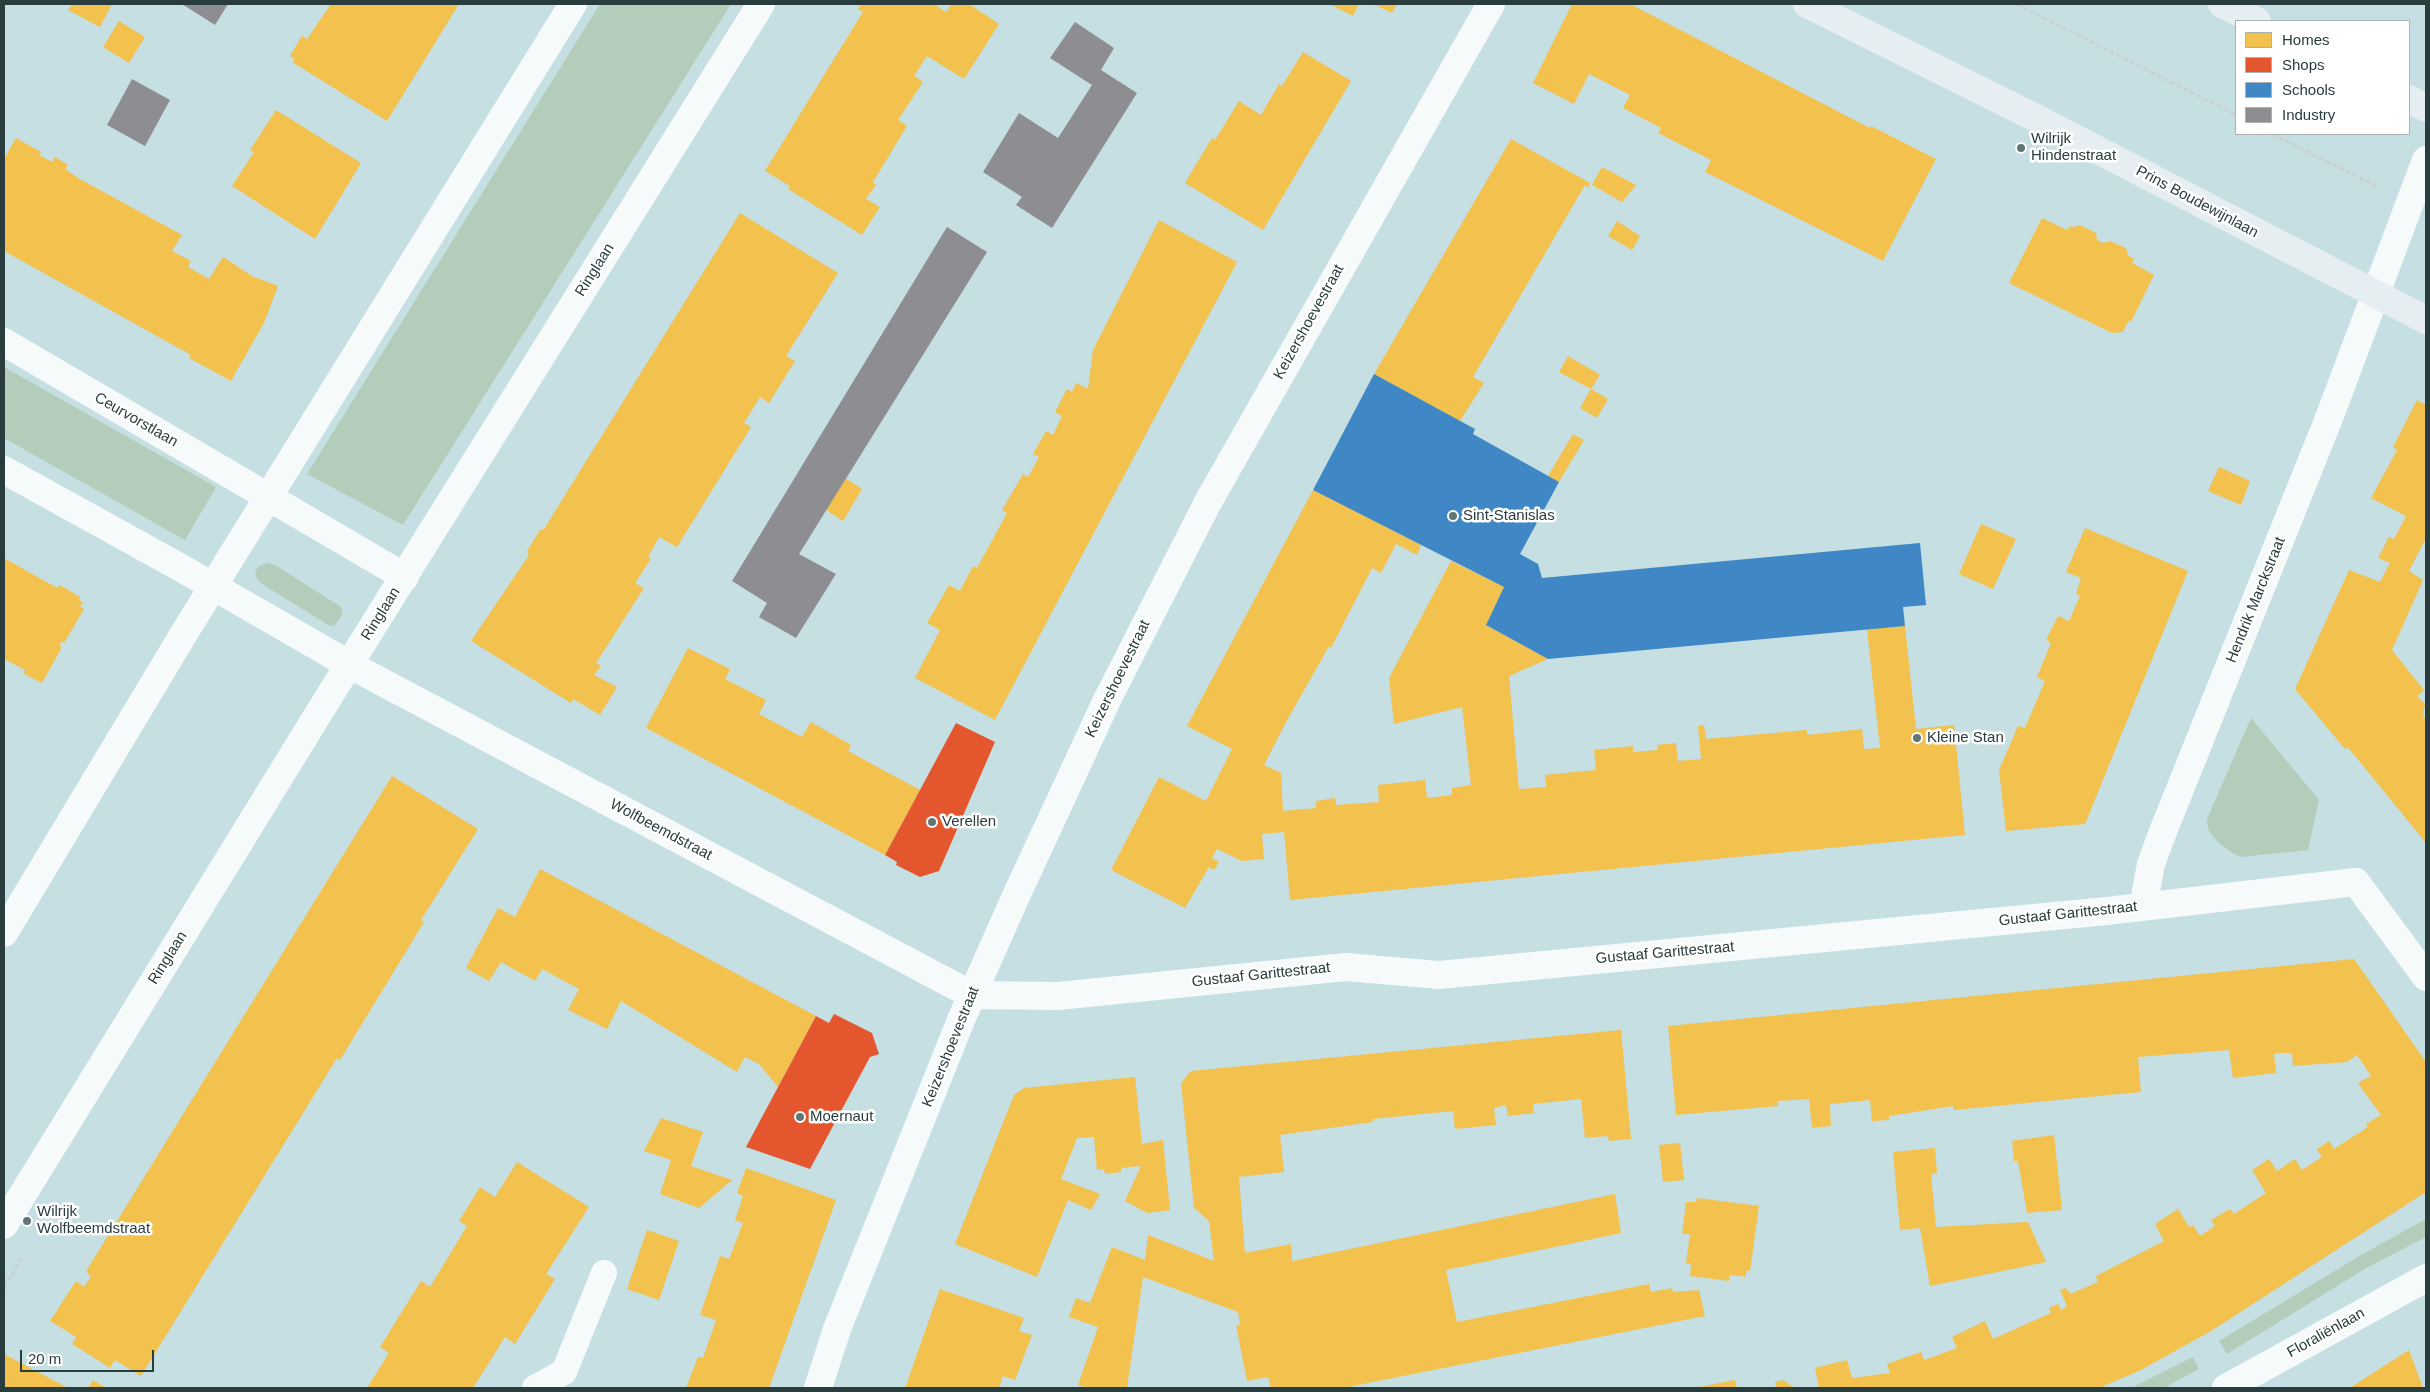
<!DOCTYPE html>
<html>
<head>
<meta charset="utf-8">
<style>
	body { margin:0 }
	#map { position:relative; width:2430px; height:1392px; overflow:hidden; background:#c5dfe2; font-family:Helvetica,sans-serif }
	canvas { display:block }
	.frame { position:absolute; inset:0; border:5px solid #293c3e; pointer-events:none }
	.legend { position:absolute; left:2235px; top:20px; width:175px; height:115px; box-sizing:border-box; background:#fff; border:1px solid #a9b1b2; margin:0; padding:6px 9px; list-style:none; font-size:15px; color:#293c3e }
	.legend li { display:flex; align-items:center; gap:10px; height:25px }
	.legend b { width:25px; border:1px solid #a9b1b2 }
	.scale { position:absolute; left:20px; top:1350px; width:134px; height:22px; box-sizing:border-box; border:2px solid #293c3e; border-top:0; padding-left:6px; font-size:15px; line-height:18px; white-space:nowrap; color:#293c3e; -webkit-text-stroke:4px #fff; paint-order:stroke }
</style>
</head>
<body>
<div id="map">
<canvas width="2430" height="1392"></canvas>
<div class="frame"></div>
<ul class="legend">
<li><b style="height:14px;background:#f2c14e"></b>Homes</li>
<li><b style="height:14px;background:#e4572e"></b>Shops</li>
<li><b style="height:14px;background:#3f88c5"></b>Schools</li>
<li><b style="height:14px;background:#8d8d92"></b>Industry</li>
</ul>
<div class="scale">20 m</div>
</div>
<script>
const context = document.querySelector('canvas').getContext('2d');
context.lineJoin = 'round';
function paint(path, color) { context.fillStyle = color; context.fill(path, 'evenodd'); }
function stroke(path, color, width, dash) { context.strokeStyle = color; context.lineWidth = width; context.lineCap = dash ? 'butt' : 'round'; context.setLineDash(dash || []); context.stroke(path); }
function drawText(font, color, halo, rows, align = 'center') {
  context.font = font + ' Helvetica,sans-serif'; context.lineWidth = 5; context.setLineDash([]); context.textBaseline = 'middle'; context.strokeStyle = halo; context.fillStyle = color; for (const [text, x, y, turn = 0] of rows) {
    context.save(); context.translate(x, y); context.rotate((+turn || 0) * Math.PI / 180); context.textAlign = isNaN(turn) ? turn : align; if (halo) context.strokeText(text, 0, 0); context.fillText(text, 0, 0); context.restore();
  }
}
paint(new Path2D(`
	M 600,4 L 731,4 L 403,525 L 307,474 Z
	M 4,367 L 216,487 L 185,540 L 4,438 Z
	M 268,563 L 275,565 L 341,607 L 343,614 L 335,625 L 330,626 L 262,584 L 257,579 L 255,572 L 259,566 Z
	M 2251,718 L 2319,800 L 2308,850 L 2241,857 C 2227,851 2205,835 2207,819 Z
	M 2426,1219 L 2426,1237 L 2368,1267 L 2227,1354 L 2219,1341 L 2361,1255 Z
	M 2193,1357 L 2199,1369 L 2164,1388 L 2131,1388 Z`), '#b3cdba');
paint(new Path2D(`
	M 72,4 L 112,4 L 100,27 L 68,10 Z
	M 331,4 L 459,4 L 387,121 L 292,62 L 295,59 L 290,56 L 302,36 L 307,39 Z
	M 861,4 L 934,4 L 946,12 L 952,4 L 969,4 L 999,24 L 964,79 L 927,56 L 914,76 L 923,82 L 898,120 L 907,126 L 873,182 L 876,185 L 866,199 L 880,207 L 862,235 L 788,189 L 790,186 L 765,171 L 863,12 L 858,9 Z
	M 1329,4 L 1359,4 L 1353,16 Z
	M 1373,4 L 1397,4 L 1392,13 Z
	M 1572,4 L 1630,4 L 1870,128 L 1871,126 L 1936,159 L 1883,261 L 1705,172 L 1711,160 L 1658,133 L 1661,128 L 1623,108 L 1630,95 L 1589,74 L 1574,104 L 1533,83 Z
	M 119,21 L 145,37 L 129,63 L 103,47 Z
	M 1303,52 L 1351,81 L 1263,230 L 1185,183 L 1212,138 L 1215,140 L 1239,101 L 1261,115 L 1279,84 L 1282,86 Z
	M 276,110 L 361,163 L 315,239 L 232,186 L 254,152 L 250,150 Z
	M 16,138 L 41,152 L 39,155 L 52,162 L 55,157 L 68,165 L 65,169 L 78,178 L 182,235 L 172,251 L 191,261 L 188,267 L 209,279 L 223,257 L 252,276 L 278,286 L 264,323 L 231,381 L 189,358 L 191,355 L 4,251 L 4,159 Z
	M 1511,139 L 1590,183 L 1588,188 L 1585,185 L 1473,377 L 1484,383 L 1460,421 L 1374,374 Z
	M 1602,167 L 1636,185 L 1622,202 L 1592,185 Z
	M 740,213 L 838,273 L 786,356 L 795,361 L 769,403 L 760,397 L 744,423 L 751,427 L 677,547 L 659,537 L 648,557 L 651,559 L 635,583 L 644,588 L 596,663 L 601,666 L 594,675 L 617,687 L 600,715 L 573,699 L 571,703 L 471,641 L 529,555 L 527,551 L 540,530 L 544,529 Z
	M 2042,218 L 2067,230 L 2070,226 L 2074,227 L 2080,225 L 2096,233 L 2097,240 L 2103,243 L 2110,241 L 2126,248 L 2128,255 L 2134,259 L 2132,263 L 2154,275 L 2131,322 L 2129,320 L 2123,332 L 2112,333 L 2009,283 Z
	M 1159,220 L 1237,262 L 995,720 L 915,678 L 940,630 L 927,623 L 949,585 L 960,591 L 973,566 L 977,568 L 1007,513 L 1002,510 L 1023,474 L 1028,477 L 1039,457 L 1033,454 L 1046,431 L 1053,435 L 1062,416 L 1055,412 L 1067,389 L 1072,392 L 1076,383 L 1088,389 L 1093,350 Z
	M 1617,221 L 1640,236 L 1632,250 L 1608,236 Z
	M 1568,356 L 1600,375 L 1591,389 L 1559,372 Z
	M 1591,389 L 1608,399 L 1597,418 L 1580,408 Z
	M 2417,400 L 2426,405 L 2426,538 L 2409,571 L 2423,580 L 2392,650 L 2424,690 L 2417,696 L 2425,704 L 2423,716 L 2426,720 L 2426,843 L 2351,751 L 2347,747 L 2345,749 L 2295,689 L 2349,570 L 2380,582 L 2390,563 L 2378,558 L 2389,537 L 2394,539 L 2406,516 L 2371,498 L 2397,450 L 2393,447 Z
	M 1573,434 L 1584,440 L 1559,482 L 1548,476 Z
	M 2219,467 L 2250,481 L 2241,505 L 2208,491 Z
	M 845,478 L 862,489 L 843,521 L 826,510 Z
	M 1313,490 L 1421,545 L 1417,555 L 1396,544 L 1381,573 L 1372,568 L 1331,648 L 1329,646 L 1285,724 L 1264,765 L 1281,773 L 1283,811 L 1316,808 L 1316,801 L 1335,798 L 1336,805 L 1379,802 L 1378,785 L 1425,780 L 1427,798 L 1452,795 L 1452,788 L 1471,785 L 1462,707 L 1394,724 L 1389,678 L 1451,561 L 1504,587 L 1486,625 L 1548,659 L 1509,676 L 1519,789 L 1546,787 L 1545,775 L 1596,770 L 1594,750 L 1633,746 L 1633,752 L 1658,750 L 1657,745 L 1676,743 L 1678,761 L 1701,759 L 1698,726 L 1704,725 L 1706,739 L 1807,730 L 1807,735 L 1862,729 L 1864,749 L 1880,748 L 1867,629 L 1905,626 L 1916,729 L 1954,725 L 1965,835 L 1290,900 L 1284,832 L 1262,834 L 1264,859 L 1242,861 L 1217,849 L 1212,858 L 1219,862 L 1214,870 L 1209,867 L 1185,908 L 1111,870 L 1159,777 L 1206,801 L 1232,749 L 1187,726 Z
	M 1981,524 L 2016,539 L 1993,589 L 1959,574 Z
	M 2085,528 L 2188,571 L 2085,824 L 2006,831 L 1999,770 L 2018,726 L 2025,728 L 2045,681 L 2037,677 L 2051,643 L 2046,640 L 2058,616 L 2069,621 L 2080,596 L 2076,594 L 2081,578 L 2066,572 Z
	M 4,558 L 57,588 L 60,585 L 80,597 L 79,600 L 83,602 L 80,607 L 84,609 L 64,643 L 62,641 L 59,645 L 62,647 L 42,683 L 24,674 L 25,670 L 4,659 Z
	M 688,648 L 730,669 L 725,679 L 766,700 L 759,714 L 802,737 L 811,722 L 851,745 L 848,751 L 920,790 L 885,855 L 646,728 Z
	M 392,776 L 478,829 L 421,920 L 424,922 L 340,1060 L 337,1058 L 141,1376 L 115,1360 L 110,1368 L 72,1344 L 76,1337 L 50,1321 L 76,1281 L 84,1287 L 91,1276 L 86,1272 L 88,1268 Z
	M 540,869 L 816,1016 L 778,1087 L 759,1064 L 745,1057 L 737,1072 L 621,1001 L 607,1029 L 568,1010 L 579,989 L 542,969 L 535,981 L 501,962 L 489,981 L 466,968 L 498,908 L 515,917 Z
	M 2354,959 L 2426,1062 L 2426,1192 L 2211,1331 L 2141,1370 L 2099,1388 L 1819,1388 L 1815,1368 L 1847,1360 L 1852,1378 L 1890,1373 L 1887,1364 L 1921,1352 L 1924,1360 L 1957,1348 L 1952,1337 L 1985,1321 L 1993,1339 L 2051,1313 L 2049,1308 L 2058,1304 L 2061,1310 L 2067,1306 L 2060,1290 L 2066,1288 L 2070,1294 L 2098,1282 L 2096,1276 L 2164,1241 L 2155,1224 L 2178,1209 L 2189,1227 L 2193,1225 L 2200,1236 L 2215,1226 L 2211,1220 L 2230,1209 L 2234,1214 L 2266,1193 L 2252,1170 L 2269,1159 L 2277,1171 L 2295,1159 L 2302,1170 L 2322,1157 L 2317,1149 L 2329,1141 L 2334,1149 L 2368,1127 L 2366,1124 L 2381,1115 L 2358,1083 L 2371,1076 L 2357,1055 L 2347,1062 L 2293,1066 L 2292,1053 L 2277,1053 L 2274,1054 L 2276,1073 L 2233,1078 L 2229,1050 L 2138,1057 L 2141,1092 L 1954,1110 L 1953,1106 L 1889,1116 L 1889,1120 L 1872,1121 L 1870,1100 L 1830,1104 L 1831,1126 L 1812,1128 L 1809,1099 L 1778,1101 L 1778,1106 L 1676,1115 L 1668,1026 Z
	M 1621,1030 L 1631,1139 L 1609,1141 L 1608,1136 L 1585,1138 L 1581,1099 L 1533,1104 L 1534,1113 L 1508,1116 L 1506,1105 L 1494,1108 L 1496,1125 L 1455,1129 L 1453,1111 L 1373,1119 L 1373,1122 L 1280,1135 L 1284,1172 L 1239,1177 L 1245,1253 L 1291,1244 L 1292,1261 L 1615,1194 L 1621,1233 L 1446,1270 L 1457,1322 L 1649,1284 L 1651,1292 L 1672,1288 L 1673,1292 L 1699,1290 L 1705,1316 L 1343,1388 L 1271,1388 L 1268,1377 L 1247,1381 L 1236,1325 L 1240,1325 L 1238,1312 L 1143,1277 L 1127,1388 L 1086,1388 L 1078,1385 L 1098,1327 L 1069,1317 L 1076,1298 L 1090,1303 L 1112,1247 L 1145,1260 L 1148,1235 L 1214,1261 L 1209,1221 L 1194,1208 L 1181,1083 L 1191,1071 Z
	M 1135,1077 L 1142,1144 L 1163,1140 L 1170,1210 L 1147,1213 L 1125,1201 L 1141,1166 L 1121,1168 L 1121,1172 L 1105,1174 L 1104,1169 L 1097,1170 L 1094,1137 L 1077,1138 L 1061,1179 L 1100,1194 L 1091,1210 L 1068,1200 L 1037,1277 L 955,1244 L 1014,1095 L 1024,1088 Z
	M 661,1118 L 703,1132 L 691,1166 L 732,1180 L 699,1208 L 660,1194 L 671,1160 L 644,1151 Z
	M 2054,1135 L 2062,1210 L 2027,1213 L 2018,1161 L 2014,1161 L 2012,1141 Z
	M 1680,1143 L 1684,1180 L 1663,1182 L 1659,1145 Z
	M 1935,1148 L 1937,1173 L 1931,1174 L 1936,1227 L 2028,1222 L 2046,1262 L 1930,1286 L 1920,1228 L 1900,1230 L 1893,1152 Z
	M 517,1162 L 589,1207 L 546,1274 L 555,1279 L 515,1344 L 505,1337 L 473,1388 L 367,1388 L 389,1353 L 380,1347 L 421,1281 L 430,1287 L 467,1226 L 459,1221 L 480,1187 L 495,1197 Z
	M 746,1168 L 836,1200 L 769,1388 L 686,1388 L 698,1357 L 703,1358 L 716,1320 L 700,1315 L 720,1256 L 729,1259 L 743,1223 L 735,1220 L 743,1196 L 737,1193 Z
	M 1697,1198 L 1759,1206 L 1750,1271 L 1746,1271 L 1746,1277 L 1730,1275 L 1729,1281 L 1690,1276 L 1691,1264 L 1686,1263 L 1690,1234 L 1682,1234 L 1686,1202 L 1696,1202 Z
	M 647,1230 L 679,1241 L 659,1300 L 627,1289 Z
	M 940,1289 L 1024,1318 L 1019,1331 L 1032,1335 L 1015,1380 L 1003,1376 L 999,1388 L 905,1388 Z
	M 2409,1350 L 2423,1388 L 2350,1388 L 2376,1371 Z
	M 4,1354 L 68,1388 L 4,1388 Z
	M 93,1380 L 106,1388 L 88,1388 Z
	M 1735,1380 L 1737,1388 L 1699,1388 L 1699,1387 Z
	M 1783,1380 L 1795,1388 L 1776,1388 L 1775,1382 Z`), '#f2c14e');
paint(new Path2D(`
	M 956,723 L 995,742 L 939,871 L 920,877 L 896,865 L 897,862 L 885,855 Z
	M 834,1014 L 872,1033 L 879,1054 L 870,1057 L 810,1169 L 746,1147 L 816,1016 L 829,1023 Z`), '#e4572e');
paint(new Path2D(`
	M 1374,374 L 1475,429 L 1473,434 L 1559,482 L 1520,554 L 1538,564 L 1542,578 L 1920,543 L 1926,605 L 1903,607 L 1905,626 L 1548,659 L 1486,625 L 1504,587 L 1313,490 Z`), '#3f88c5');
paint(new Path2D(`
	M 182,4 L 228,4 L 215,25 Z
	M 1075,22 L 1114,48 L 1101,70 L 1137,93 L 1052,228 L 1016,205 L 1022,197 L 983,172 L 1019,113 L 1058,138 L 1092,85 L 1050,58 Z
	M 132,79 L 170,100 L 145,146 L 107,125 Z
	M 947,227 L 987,252 L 799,554 L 836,574 L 796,638 L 759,617 L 767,603 L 732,581 Z`), '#8d8d92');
stroke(new Path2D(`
	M 2016,4 L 2236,115
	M 2272,134 L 2377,186
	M 4,1288 L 22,1258`), '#cad1d3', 3, [5, 2.5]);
stroke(new Path2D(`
	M 535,1388 L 564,1372 L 604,1273`), '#f6fafb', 26);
stroke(new Path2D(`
	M 4,342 L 405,577
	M 4,470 L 183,569 L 350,665 L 972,995 L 1058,996 L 1346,967 L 1439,975 L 2107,911 L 2356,882 L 2426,977
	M 2143,907 L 2151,864 L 2162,834 L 2329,418 L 2426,160
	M 818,1388 L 837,1329 L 961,1020 L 1016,896 L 1107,700 L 1208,502 L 1491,4
	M 2226,1388 L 2426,1278`), '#f6fafb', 28);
stroke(new Path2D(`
	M 4,933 L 186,630 L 573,4
	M 4,1225 L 320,711 L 761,4`), '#f6fafb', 28);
stroke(new Path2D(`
	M 1807,4 L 2036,118 L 2426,320
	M 2222,4 L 2257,21
	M 2409,99 L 2426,108`), '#e7eef1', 28);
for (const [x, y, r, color] of [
	[2021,148,5,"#607577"],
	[1453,516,5,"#607577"],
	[1917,738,5,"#607577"],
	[932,822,5,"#607577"],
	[800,1117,5,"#607577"],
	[27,1221,5,"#607577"]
]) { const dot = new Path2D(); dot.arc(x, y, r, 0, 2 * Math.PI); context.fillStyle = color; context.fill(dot); stroke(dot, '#fff', 2); }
drawText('15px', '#293c3e', '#fff', [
	["Wilrijk",2031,139],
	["Hindenstraat",2031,156],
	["Sint-Stanislas",1463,516],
	["Kleine Stan",1927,738],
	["Verellen",942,822],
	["Moernaut",810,1117],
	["Wilrijk",37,1212],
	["Wolfbeemdstraat",37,1229]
], 'left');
drawText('15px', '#293c3e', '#fff', [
	["Prins Boudewijnlaan",2197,202,28],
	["Ringlaan",595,270,-58],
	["Keizershoevestraat",1309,322,-61],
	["Ceurvorstlaan",136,420,30],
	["Hendrik Marckstraat",2256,600,-68],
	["Ringlaan",381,614,-58],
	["Keizershoevestraat",1118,679,-64],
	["Wolfbeemdstraat",661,830,28],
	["Gustaaf Garittestraat",2068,914,-6],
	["Gustaaf Garittestraat",1665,953,-5],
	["Ringlaan",168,958,-58],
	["Gustaaf Garittestraat",1261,975,-6],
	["Keizershoevestraat",951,1047,-68],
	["Floraliënlaan",2326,1333,-29]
]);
</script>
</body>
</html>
